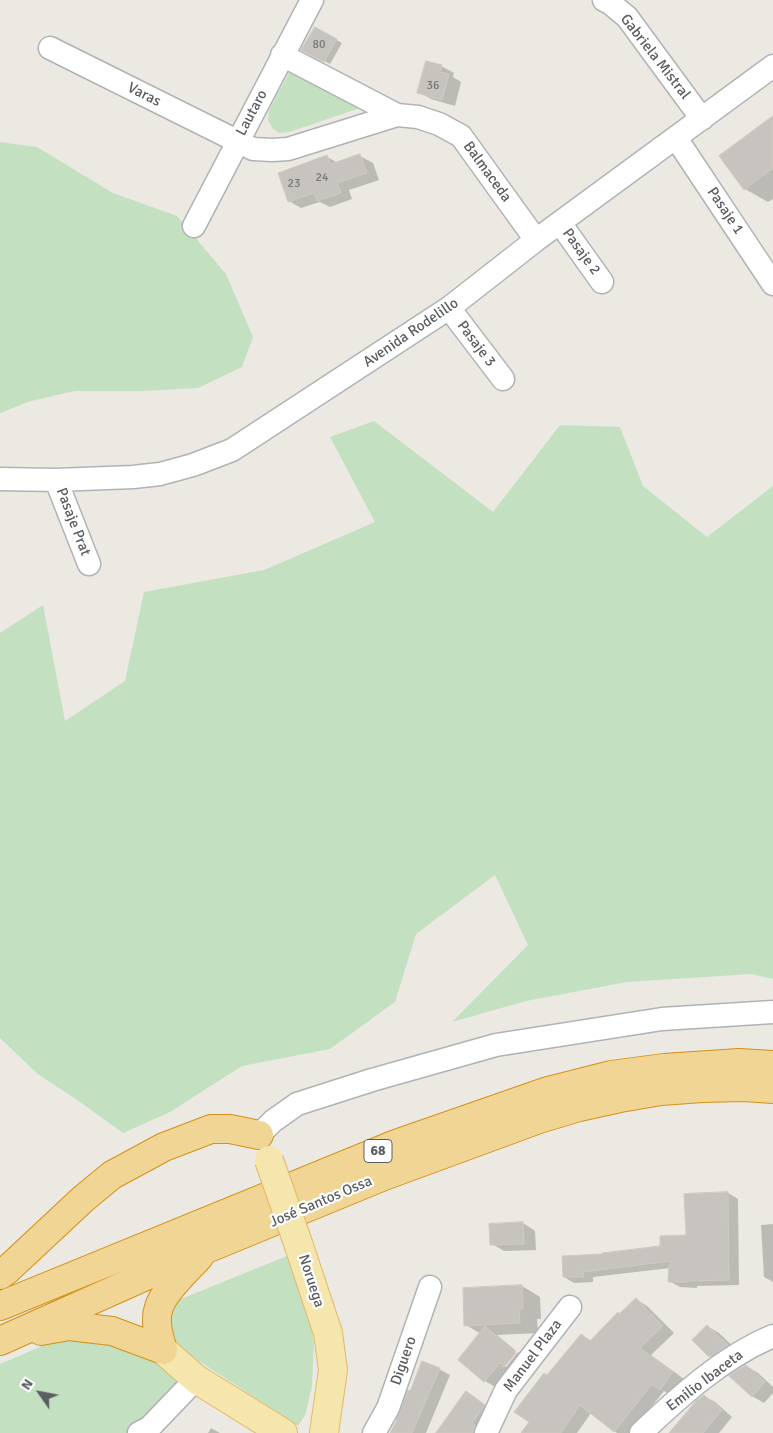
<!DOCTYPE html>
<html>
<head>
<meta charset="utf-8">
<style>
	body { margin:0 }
	#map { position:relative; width:773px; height:1433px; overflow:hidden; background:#ebe9e2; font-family:Signika,sans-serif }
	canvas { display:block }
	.north { position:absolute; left:15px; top:1368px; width:50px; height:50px; -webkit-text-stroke:4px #fff; paint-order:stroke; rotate:303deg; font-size:14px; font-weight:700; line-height:20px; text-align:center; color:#5b5e61 }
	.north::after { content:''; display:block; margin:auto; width:18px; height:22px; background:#5b5e61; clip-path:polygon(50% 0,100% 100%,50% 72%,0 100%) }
</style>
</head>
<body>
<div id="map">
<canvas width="773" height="1433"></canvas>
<div class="north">N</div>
</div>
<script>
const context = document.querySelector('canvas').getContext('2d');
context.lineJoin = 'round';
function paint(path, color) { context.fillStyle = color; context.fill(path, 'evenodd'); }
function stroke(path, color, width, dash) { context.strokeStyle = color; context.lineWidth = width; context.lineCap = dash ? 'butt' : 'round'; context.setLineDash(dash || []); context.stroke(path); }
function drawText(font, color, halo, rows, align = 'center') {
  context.font = font + ' Signika,sans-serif'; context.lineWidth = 4.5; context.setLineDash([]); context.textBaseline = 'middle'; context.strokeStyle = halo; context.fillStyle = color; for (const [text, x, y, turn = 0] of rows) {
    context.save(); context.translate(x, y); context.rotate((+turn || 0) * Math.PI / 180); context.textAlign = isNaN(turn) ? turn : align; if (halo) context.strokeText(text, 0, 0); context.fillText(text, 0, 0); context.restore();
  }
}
paint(new Path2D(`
	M 290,71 L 363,107 L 289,132 L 280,133 L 273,129 L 268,120 L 269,110 Z
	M 0,142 L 37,147 L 113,193 L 177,216 L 226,274 L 253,337 L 242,367 L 198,388 L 143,391 L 75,391 L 31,401 L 0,413 Z
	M 374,421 L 493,512 L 560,425 L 620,427 L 643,486 L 707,537 L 773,486 L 773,979 L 751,974 L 627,982 L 526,1001 L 452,1022 L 528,945 L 495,875 L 416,934 L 395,1002 L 330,1049 L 242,1066 L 170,1112 L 123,1133 L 76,1099 L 39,1075 L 0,1038 L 0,633 L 43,605 L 65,721 L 125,681 L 144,592 L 264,570 L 375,522 L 330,437 Z
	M 287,1256 L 306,1300 L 314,1342 L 312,1386 L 305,1415 L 298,1426 L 193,1357 L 176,1344 L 166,1333 L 171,1303 Z
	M 113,1334 L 185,1380 L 147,1425 L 128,1433 L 0,1433 L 0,1364 L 61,1338 Z`), '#c3e1c1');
paint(new Path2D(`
	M 315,28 L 342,43 L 330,64 L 303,50 Z
	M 441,66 L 454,73 L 453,77 L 461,82 L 455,106 L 431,99 L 419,92 Z
	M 773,117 L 773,199 L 768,202 L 745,189 Z
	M 360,156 L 373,163 L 379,180 L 349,190 L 352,199 L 330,207 L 320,202 L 301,208 L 289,201 L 327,157 L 338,163 Z
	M 728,1193 L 738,1199 L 739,1285 L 697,1286 L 697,1288 L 680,1287 L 669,1281 L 670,1268 L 593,1277 L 593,1282 L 574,1283 L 564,1277 L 603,1255 L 661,1247 L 687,1236 Z
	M 523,1223 L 535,1231 L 536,1250 L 504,1251 L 492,1244 Z
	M 773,1224 L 773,1282 L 764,1277 L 761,1225 Z
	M 522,1286 L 540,1297 L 541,1319 L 537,1319 L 538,1333 L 497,1335 L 516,1351 L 502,1367 L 506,1367 L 518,1352 L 528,1360 L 497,1388 L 485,1381 L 481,1334 L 466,1325 Z
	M 636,1299 L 647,1306 L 674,1333 L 651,1355 L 684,1379 L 672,1396 L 664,1391 L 630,1433 L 617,1433 L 591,1413 L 577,1433 L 525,1433 L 548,1376 L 581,1335 L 592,1341 L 618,1313 L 620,1315 Z
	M 707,1326 L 719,1333 L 739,1352 L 723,1363 L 710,1356 L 693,1340 Z
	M 746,1366 L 758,1373 L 773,1387 L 773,1393 L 764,1403 L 752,1396 Z
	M 439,1369 L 450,1375 L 426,1433 L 391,1433 L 411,1393 Z
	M 466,1393 L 496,1412 L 483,1433 L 437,1433 Z
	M 704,1396 L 715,1402 L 732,1417 L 719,1433 L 671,1433 Z
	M 211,1428 L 220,1433 L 208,1433 Z`), '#0003');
const building = new Path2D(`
	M 315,27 L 337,39 L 324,62 L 301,50 Z
	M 426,61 L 442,65 L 440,72 L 449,74 L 442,100 L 417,93 Z
	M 773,116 L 773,168 L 744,190 L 719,156 Z
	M 360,154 L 367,173 L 337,183 L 341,193 L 317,201 L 314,193 L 288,202 L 278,173 L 327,155 L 330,164 Z
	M 728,1192 L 729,1280 L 687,1281 L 687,1282 L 668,1282 L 669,1265 L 672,1261 L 583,1272 L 584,1277 L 563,1277 L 562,1256 L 602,1254 L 602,1253 L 660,1246 L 660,1236 L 686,1235 L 684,1194 Z
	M 523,1222 L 524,1244 L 490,1245 L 489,1224 Z
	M 522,1285 L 523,1309 L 519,1309 L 520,1323 L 464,1326 L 463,1288 Z
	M 636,1298 L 663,1326 L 640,1348 L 673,1372 L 660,1390 L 652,1384 L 614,1432 L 580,1405 L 561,1433 L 521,1433 L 529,1422 L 514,1412 L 544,1373 L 547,1375 L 581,1334 L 590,1341 L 618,1312 L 619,1314 Z
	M 707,1325 L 728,1345 L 709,1357 L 692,1340 Z
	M 485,1326 L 516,1353 L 504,1367 L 500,1363 L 484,1382 L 458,1360 Z
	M 422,1361 L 440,1368 L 412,1433 L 390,1433 L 397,1420 L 396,1420 L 408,1390 L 410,1391 Z
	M 746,1365 L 765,1382 L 752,1397 L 729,1376 Z
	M 466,1391 L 485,1405 L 472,1423 L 475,1425 L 473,1433 L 436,1433 Z
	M 704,1395 L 722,1410 L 703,1433 L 669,1433 L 696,1401 Z`);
paint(building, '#c7c4bf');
stroke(building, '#cfcac1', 1);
const minor = new Path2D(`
	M 604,0 L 610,3 L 627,17 L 702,119
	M 50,48 L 253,149 L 272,150 L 288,149 L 397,115
	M 282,55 L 397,115 L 418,117 L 439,124 L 461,136 L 536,240
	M 676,138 L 773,284
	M 560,223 L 602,282
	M 194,226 L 312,0
	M 449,308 L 503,379
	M 0,479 L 56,480 L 133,477 L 160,474 L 193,465 L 232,450 L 449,308 L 536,240 L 773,66
	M 56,480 L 89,564
	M 259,1135 L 273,1121 L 297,1104 L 372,1080 L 496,1045 L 662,1019 L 773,1012
	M 139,1433 L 149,1428 L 196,1379
	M 374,1433 L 388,1408 L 430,1287
	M 486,1433 L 506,1390 L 570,1307
	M 641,1433 C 680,1396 723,1357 773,1336`);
const major = new Path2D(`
	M 299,1246 L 328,1333 L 333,1370 L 324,1433
	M 163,1350 L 196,1379 L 283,1433`);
const highway = new Path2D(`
	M 0,1275 L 7,1270 L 83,1199 L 112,1175 L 164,1147 L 211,1129 L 230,1129 L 259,1135
	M 0,1306 L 396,1144 L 548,1091 L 611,1075 L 664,1068 L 739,1063 L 773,1065
	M 41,1331 L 69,1326 L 112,1331 L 163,1350
	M 0,1341 L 204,1250 L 384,1176 L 539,1119 L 579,1107 L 620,1098 L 661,1091 L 702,1088 L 744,1087 L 773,1089
	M 163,1350 C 159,1337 154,1321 159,1307 C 164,1291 187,1270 199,1257`);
stroke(minor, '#b0b3b6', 25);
stroke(major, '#e1b966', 30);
stroke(highway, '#d49119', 30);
stroke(minor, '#fff', 22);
stroke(major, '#f5e6ad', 28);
stroke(highway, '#f0d594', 28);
const majorBridge = new Path2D(`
	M 269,1160 L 299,1246`);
stroke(majorBridge, '#e1b966', 30, []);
stroke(majorBridge, '#f5e6ad', 28);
drawText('12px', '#767878', null, [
	["80",319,45],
	["36",433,86],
	["24",322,178],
	["23",294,184]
]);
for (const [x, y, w] of [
	[378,1151,28]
]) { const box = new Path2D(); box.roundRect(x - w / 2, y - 11.5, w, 23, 4); context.fillStyle = '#fff'; context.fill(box); stroke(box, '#5b5e61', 1); }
drawText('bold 14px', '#5b5e61', null, [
	["68",378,1151]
]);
drawText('15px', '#5b5e61', '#fff', [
	["Gabriela Mistral",655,57,52],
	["Varas",144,95,27],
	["Lautaro",252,113,-62],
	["Balmaceda",487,172,54],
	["Pasaje 1",725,211,56],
	["Pasaje 2",581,252,54],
	["Avenida Rodelillo",411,333,-34],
	["Pasaje 3",476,344,53],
	["Pasaje Prat",73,522,69],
	["José Santos Ossa",321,1202,-23],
	["Noruega",311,1281,72],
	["Manuel Plaza",533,1356,-53],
	["Diguero",404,1361,-71],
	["Emilio Ibaceta",705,1381,-37]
]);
</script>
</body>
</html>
